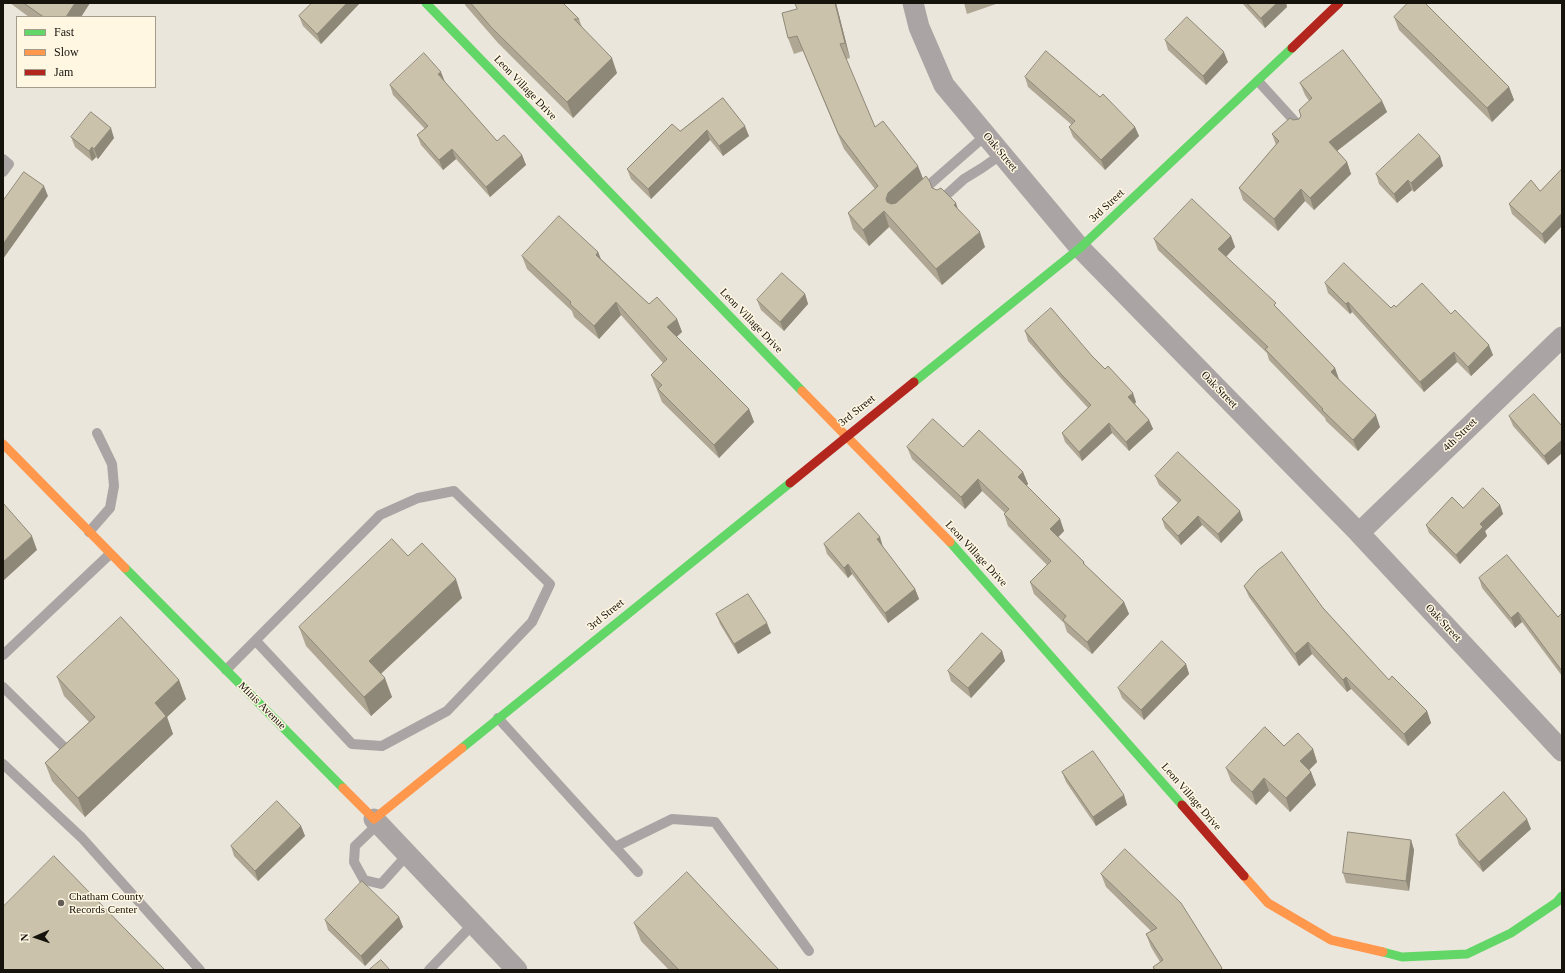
<!DOCTYPE html>
<html>
<head>
<meta charset="utf-8">
<style>
	body { margin:0 }
	#map { position:relative; width:1565px; height:973px; overflow:hidden; background:#ebe6db; font-family:Georgia,serif }
	canvas { display:block }
	.frame { position:absolute; inset:0; border:4px solid #16130d; pointer-events:none }
	.legend { position:absolute; left:16px; top:16px; width:140px; height:72px; box-sizing:border-box; background:#fff7e2; border:1px solid #a29c8d; margin:0; padding:5px 7px; list-style:none; font-size:12px; color:#16130d }
	.legend li { display:flex; align-items:center; gap:8px; height:20px }
	.legend b { width:20px; border:1px solid #a29c8d }
	.north { position:absolute; left:16px; top:917px; width:40px; height:40px; -webkit-text-stroke:3px #fff7e2; paint-order:stroke; rotate:268deg; font-size:11px; font-weight:700; line-height:16px; text-align:center; color:#16130d }
	.north::after { content:''; display:block; margin:auto; width:14px; height:18px; background:#16130d; clip-path:polygon(50% 0,100% 100%,50% 72%,0 100%) }
</style>
</head>
<body>
<div id="map">
<canvas width="1565" height="973"></canvas>
<div class="frame"></div>
<ul class="legend">
<li><b style="height:5px;background:#63d668"></b>Fast</li>
<li><b style="height:5px;background:#ff974d"></b>Slow</li>
<li><b style="height:5px;background:#b3261e"></b>Jam</li>
</ul>
<div class="north">N</div>
</div>
<script>
const context = document.querySelector('canvas').getContext('2d');
context.lineJoin = 'round';
function stroke(path, color, width, dash) { context.strokeStyle = color; context.lineWidth = width; context.lineCap = dash ? 'butt' : 'round'; context.setLineDash(dash || []); context.stroke(path); }
function paint(path, color) { context.fillStyle = color; context.fill(path, 'evenodd'); }
function drawText(font, color, halo, rows, align = 'center') {
  context.font = font + ' Georgia,serif'; context.lineWidth = 3; context.setLineDash([]); context.textBaseline = 'middle'; context.strokeStyle = halo; context.fillStyle = color; for (const [text, x, y, turn = 0] of rows) {
    context.save(); context.translate(x, y); context.rotate((+turn || 0) * Math.PI / 180); context.textAlign = isNaN(turn) ? turn : align; if (halo) context.strokeText(text, 0, 0); context.fillText(text, 0, 0); context.restore();
  }
}
stroke(new Path2D(`
	M 1258,81 L 1299,126
	M 3,159 L 9,164 L 3,172
	M 921,192 L 986,135
	M 942,199 L 964,179 L 982,168 L 1002,154
	M 89,532 L 110,508 L 114,486 L 112,464 L 97,433
	M 3,655 L 110,554
	M 226,670 L 380,515 L 418,498 L 454,491 L 550,584 L 532,622 L 447,711 L 382,746 L 352,744 L 256,641
	M 3,687 L 67,750
	M 498,718 L 638,872
	M 3,764 L 82,838 L 200,970
	M 378,824 L 355,846 L 354,862 L 364,880 L 381,884 L 407,855
	M 615,847 L 672,819 L 715,822 L 809,951
	M 429,970 L 473,924`), '#aaa5a4', 10);
stroke(new Path2D(`
	M 913,3 L 919,27 L 944,85 L 1080,248 L 1359,533 L 1562,751
	M 1359,533 L 1562,337
	M 374,819 L 517,970`), '#aaa5a4', 21);
stroke(new Path2D(`
	M 426,3 L 802,391
	M 914,382 L 1080,248 L 1292,48
	M 950,542 L 1182,805
	M 125,568 L 343,788
	M 462,748 L 790,483
	M 1383,952 L 1402,957 L 1467,954 L 1511,933 L 1557,902 L 1562,896`), '#63d668', 9);
stroke(new Path2D(`
	M 802,391 L 950,542
	M 3,444 L 125,568
	M 343,788 L 374,819 L 462,748
	M 1244,876 L 1268,903 L 1331,940 L 1383,952`), '#ff974d', 9);
stroke(new Path2D(`
	M 1292,48 L 1339,3
	M 790,483 L 914,382
	M 1182,805 L 1244,876`), '#b3261e', 9);
paint(new Path2D(`
	M 10,3 L 90,3 L 81,17 L 29,17 Z
	M 312,3 L 360,3 L 321,44 L 303,26 L 299,16 Z
	M 465,3 L 563,3 L 579,19 L 582,27 L 617,73 L 573,118 L 498,43 L 465,5 Z
	M 836,3 L 850,58 L 846,59 L 875,127 L 923,179 L 933,189 L 958,210 L 985,247 L 942,285 L 889,227 L 869,246 L 853,229 L 848,213 L 875,189 L 844,149 L 803,51 L 794,54 L 788,38 L 797,9 Z
	M 964,3 L 999,3 L 967,14 Z
	M 1242,3 L 1286,3 L 1287,7 L 1265,28 Z
	M 1394,17 L 1509,87 L 1514,100 L 1492,122 L 1399,30 Z
	M 1165,40 L 1228,62 L 1206,85 L 1168,50 Z
	M 1025,77 L 1100,97 L 1135,127 L 1139,136 L 1105,170 L 1073,137 L 1069,127 L 1072,125 L 1028,87 Z
	M 444,81 L 497,141 L 522,155 L 526,165 L 490,197 L 456,159 L 443,170 L 421,145 L 417,135 L 425,129 L 393,95 L 390,85 Z
	M 1300,83 L 1382,101 L 1387,112 L 1337,151 L 1347,162 L 1351,174 L 1314,210 L 1305,201 L 1278,231 L 1243,200 L 1239,188 L 1276,145 L 1272,134 L 1293,120 L 1299,119 L 1309,101 L 1305,95 Z
	M 723,98 L 749,136 L 723,156 L 710,140 L 651,199 L 631,179 L 627,169 L 680,131 Z
	M 71,137 L 114,138 L 98,159 L 96,157 L 92,161 L 75,147 Z
	M 1440,156 L 1443,166 L 1414,192 L 1412,190 L 1397,203 L 1379,184 L 1376,174 Z
	M 1540,191 L 1545,244 L 1512,214 L 1509,204 Z
	M 1231,236 L 1235,247 L 1226,257 L 1278,309 L 1335,368 L 1339,379 L 1380,427 L 1358,451 L 1326,421 L 1325,418 L 1269,360 L 1267,353 L 1158,250 L 1154,239 Z
	M 598,252 L 601,259 L 649,304 L 677,319 L 682,332 L 676,337 L 749,409 L 754,422 L 719,458 L 662,402 L 651,375 L 663,363 L 621,315 L 599,339 L 574,317 L 572,311 L 527,269 L 522,256 Z
	M 1325,283 L 1391,308 L 1396,307 L 1451,314 L 1493,355 L 1471,376 L 1457,362 L 1424,392 L 1352,312 L 1350,314 L 1328,293 Z
	M 805,294 L 808,304 L 784,331 L 761,310 L 757,300 Z
	M 1025,331 L 1092,356 L 1136,402 L 1135,404 L 1149,420 L 1153,429 L 1129,451 L 1112,433 L 1082,461 L 1065,442 L 1062,433 L 1088,408 L 1065,383 L 1028,341 Z
	M 1509,416 L 1562,426 L 1562,453 L 1548,465 L 1513,426 Z
	M 907,447 L 963,447 L 1023,472 L 1028,484 L 1026,486 L 1060,519 L 1064,531 L 1058,537 L 1084,562 L 1085,565 L 1124,602 L 1129,614 L 1092,654 L 1067,632 L 1064,623 L 1034,594 L 1030,582 L 1047,565 L 1008,526 L 1004,514 L 1005,513 L 982,491 L 965,509 L 912,459 Z
	M 1155,476 L 1243,520 L 1221,543 L 1202,525 L 1181,545 L 1165,528 L 1162,519 L 1178,503 L 1159,485 Z
	M 1500,505 L 1503,514 L 1485,531 L 1487,536 L 1460,564 L 1429,533 L 1426,525 L 1463,508 Z
	M 824,544 L 883,547 L 915,589 L 919,599 L 888,623 L 852,574 L 848,578 L 827,554 Z
	M 408,556 L 462,598 L 381,674 L 392,697 L 371,716 L 306,646 L 299,627 Z
	M 1479,578 L 1558,617 L 1562,616 L 1562,676 L 1522,622 L 1515,628 L 1482,588 Z
	M 1244,586 L 1323,608 L 1389,680 L 1427,711 L 1431,723 L 1408,746 L 1351,689 L 1347,692 L 1312,654 L 1299,666 L 1249,597 Z
	M 716,614 L 771,633 L 738,654 L 720,624 Z
	M 1002,651 L 1005,661 L 971,698 L 951,681 L 948,671 Z
	M 1186,664 L 1189,674 L 1144,720 L 1122,698 L 1118,688 Z
	M 57,677 L 179,680 L 186,699 L 167,717 L 173,734 L 85,817 L 52,781 L 45,763 L 89,722 L 64,696 Z
	M 1284,746 L 1313,749 L 1317,762 L 1309,770 L 1311,772 L 1316,785 L 1290,812 L 1269,791 L 1256,805 L 1231,781 L 1226,768 Z
	M 1062,772 L 1124,795 L 1127,805 L 1096,826 L 1066,782 Z
	M 301,826 L 305,836 L 258,881 L 234,856 L 231,846 Z
	M 1531,829 L 1483,872 L 1459,845 L 1456,835 Z
	M 1411,840 L 1414,850 L 1409,891 L 1346,883 L 1343,873 Z
	M 1101,874 L 1222,968 L 1223,970 L 1154,970 L 1153,967 L 1160,962 L 1151,947 L 1146,934 L 1151,931 L 1106,887 Z
	M 399,917 L 403,927 L 365,966 L 328,930 L 325,920 Z
	M 634,923 L 779,970 L 669,970 L 641,941 Z`), '#afa794');
paint(new Path2D(`
	M 75,3 L 90,3 L 81,17 L 66,17 Z
	M 347,3 L 360,3 L 321,44 L 317,34 Z
	M 835,3 L 836,3 L 850,58 L 845,43 Z
	M 1277,3 L 1286,3 L 1287,7 L 1265,28 L 1261,18 Z
	M 1224,52 L 1228,62 L 1206,85 L 1203,76 Z
	M 612,58 L 617,73 L 573,118 L 567,102 Z
	M 441,72 L 445,82 L 438,74 Z
	M 1509,87 L 1514,100 L 1492,122 L 1487,108 Z
	M 1382,101 L 1387,112 L 1333,154 L 1329,142 Z
	M 745,126 L 749,136 L 723,156 L 719,146 Z
	M 1135,127 L 1139,136 L 1105,170 L 1101,160 Z
	M 111,128 L 114,138 L 98,159 L 94,149 Z
	M 707,130 L 710,140 L 651,199 L 648,189 Z
	M 92,147 L 96,157 L 92,161 L 89,151 Z
	M 452,149 L 456,159 L 443,170 L 439,160 Z
	M 522,155 L 526,165 L 490,197 L 486,187 Z
	M 1440,156 L 1443,166 L 1414,192 L 1411,183 Z
	M 1347,162 L 1351,174 L 1314,210 L 1310,198 Z
	M 918,166 L 924,181 L 892,214 L 886,199 L 888,193 Z
	M 1408,180 L 1412,190 L 1397,203 L 1394,194 Z
	M 44,186 L 48,196 L 3,259 L 3,244 Z
	M 1301,189 L 1305,201 L 1278,231 L 1274,219 Z
	M 956,203 L 961,218 L 954,205 Z
	M 884,211 L 889,227 L 869,246 L 863,230 Z
	M 1562,213 L 1562,226 L 1545,244 L 1542,234 Z
	M 980,232 L 985,247 L 942,285 L 936,269 Z
	M 1231,236 L 1235,247 L 1222,261 L 1218,249 Z
	M 598,252 L 603,265 L 596,255 Z
	M 805,294 L 808,304 L 784,331 L 780,322 Z
	M 616,302 L 621,315 L 599,339 L 594,326 Z
	M 1348,302 L 1352,312 L 1350,314 L 1346,304 Z
	M 677,319 L 682,332 L 672,341 L 667,327 Z
	M 1489,345 L 1493,355 L 1471,376 L 1468,367 Z
	M 1454,352 L 1457,362 L 1424,392 L 1420,382 Z
	M 1335,368 L 1339,380 L 1331,372 Z
	M 1133,393 L 1136,402 L 1132,406 L 1128,397 Z
	M 749,409 L 754,422 L 719,458 L 714,445 Z
	M 1376,415 L 1380,427 L 1358,451 L 1353,440 Z
	M 1149,420 L 1153,429 L 1129,451 L 1126,442 Z
	M 1109,423 L 1112,433 L 1082,461 L 1079,452 Z
	M 1562,440 L 1562,453 L 1548,465 L 1544,456 Z
	M 1023,472 L 1028,484 L 1023,490 L 1018,477 Z
	M 978,479 L 982,491 L 965,509 L 961,497 Z
	M 1500,505 L 1503,514 L 1485,531 L 1487,536 L 1460,564 L 1456,555 L 1480,524 Z
	M 1240,511 L 1243,520 L 1221,543 L 1218,534 Z
	M 1198,516 L 1202,525 L 1181,545 L 1178,536 Z
	M 1060,519 L 1064,531 L 1054,541 L 1050,529 Z
	M 32,536 L 37,550 L 3,581 L 3,562 Z
	M 880,537 L 883,547 L 877,539 Z
	M 848,564 L 852,574 L 848,578 L 844,568 Z
	M 456,579 L 462,598 L 375,679 L 369,661 Z
	M 915,589 L 919,599 L 888,623 L 885,613 Z
	M 1124,602 L 1129,614 L 1092,654 L 1087,642 Z
	M 1518,612 L 1522,622 L 1515,628 L 1511,618 Z
	M 767,623 L 771,633 L 738,654 L 734,644 Z
	M 1308,642 L 1312,654 L 1299,666 L 1295,654 Z
	M 1002,651 L 1005,661 L 971,698 L 968,688 Z
	M 1186,664 L 1189,674 L 1144,720 L 1141,710 Z
	M 1346,677 L 1351,689 L 1347,692 L 1343,680 Z
	M 385,678 L 392,697 L 371,716 L 364,697 Z
	M 179,680 L 186,699 L 167,717 L 173,734 L 85,817 L 78,798 L 155,703 Z
	M 1427,711 L 1431,723 L 1408,746 L 1404,734 Z
	M 1313,749 L 1317,762 L 1305,774 L 1300,761 Z
	M 1311,772 L 1316,785 L 1290,812 L 1286,798 Z
	M 1264,778 L 1269,791 L 1256,805 L 1252,792 Z
	M 1124,795 L 1127,805 L 1096,826 L 1093,817 Z
	M 1527,819 L 1531,829 L 1483,872 L 1479,862 Z
	M 301,826 L 305,836 L 258,881 L 255,871 Z
	M 1411,840 L 1414,850 L 1409,891 L 1406,881 Z
	M 399,917 L 403,927 L 365,966 L 361,956 Z`), '#8e8878');
const building = new Path2D(`
	M 24,3 L 75,3 L 66,17 L 44,17 Z
	M 312,3 L 347,3 L 317,34 L 299,16 Z
	M 471,3 L 563,3 L 579,19 L 574,19 L 612,58 L 567,102 L 492,28 Z
	M 795,3 L 835,3 L 845,43 L 840,44 L 875,127 L 883,121 L 918,166 L 888,193 L 886,199 L 887,202 L 891,204 L 896,203 L 926,176 L 930,182 L 932,188 L 937,190 L 941,188 L 956,203 L 954,205 L 980,232 L 936,269 L 884,211 L 863,230 L 848,213 L 878,186 L 838,133 L 797,36 L 788,38 L 782,13 L 797,9 Z
	M 1247,3 L 1277,3 L 1261,18 Z
	M 1408,3 L 1425,3 L 1509,87 L 1487,108 L 1394,17 Z
	M 1187,17 L 1224,52 L 1203,76 L 1165,40 Z
	M 1343,50 L 1382,101 L 1329,142 L 1347,162 L 1310,198 L 1301,189 L 1274,219 L 1239,188 L 1279,141 L 1272,134 L 1290,118 L 1293,120 L 1299,119 L 1301,116 L 1299,110 L 1312,98 L 1300,83 Z
	M 1046,51 L 1100,97 L 1103,94 L 1135,127 L 1101,160 L 1069,127 L 1075,121 L 1025,77 Z
	M 424,53 L 441,72 L 438,74 L 497,141 L 504,135 L 522,155 L 486,187 L 452,149 L 439,160 L 417,135 L 428,126 L 390,85 Z
	M 723,98 L 745,126 L 719,146 L 707,130 L 648,189 L 627,169 L 672,124 L 680,131 Z
	M 91,112 L 111,128 L 94,149 L 92,147 L 89,151 L 71,137 Z
	M 1419,134 L 1440,156 L 1411,183 L 1408,180 L 1394,194 L 1376,174 Z
	M 1562,169 L 1562,213 L 1542,234 L 1509,204 L 1531,180 L 1540,191 Z
	M 24,172 L 44,186 L 3,244 L 3,201 Z
	M 1192,199 L 1231,236 L 1218,249 L 1276,303 L 1274,305 L 1335,368 L 1331,372 L 1376,415 L 1353,440 L 1322,410 L 1323,409 L 1265,349 L 1268,347 L 1154,239 Z
	M 559,216 L 598,252 L 596,255 L 649,304 L 657,297 L 677,319 L 667,327 L 749,409 L 714,445 L 658,389 L 662,385 L 651,375 L 667,359 L 616,302 L 594,326 L 570,304 L 571,302 L 522,256 Z
	M 1344,263 L 1391,308 L 1394,305 L 1396,307 L 1422,283 L 1451,314 L 1455,310 L 1489,345 L 1468,367 L 1454,352 L 1420,382 L 1348,302 L 1346,304 L 1325,283 Z
	M 782,273 L 805,294 L 780,322 L 757,300 Z
	M 1051,308 L 1092,356 L 1105,369 L 1108,366 L 1133,393 L 1128,397 L 1149,420 L 1126,442 L 1109,423 L 1079,452 L 1062,433 L 1091,405 L 1061,374 L 1025,331 Z
	M 1534,394 L 1562,426 L 1562,440 L 1544,456 L 1509,416 Z
	M 933,419 L 963,447 L 979,430 L 1023,472 L 1018,477 L 1060,519 L 1050,529 L 1084,562 L 1083,563 L 1124,602 L 1087,642 L 1063,620 L 1066,616 L 1030,582 L 1051,561 L 1004,514 L 1009,509 L 978,479 L 961,497 L 907,447 Z
	M 1178,452 L 1240,511 L 1218,534 L 1198,516 L 1178,536 L 1162,519 L 1181,500 L 1155,476 Z
	M 1483,488 L 1500,505 L 1480,524 L 1483,527 L 1456,555 L 1426,525 L 1452,497 L 1463,508 Z
	M 3,503 L 32,536 L 3,562 Z
	M 859,513 L 880,537 L 877,539 L 915,589 L 885,613 L 848,564 L 844,568 L 824,544 Z
	M 392,539 L 408,556 L 422,543 L 456,579 L 369,661 L 385,678 L 364,697 L 299,627 Z
	M 1282,552 L 1323,608 L 1389,680 L 1392,676 L 1427,711 L 1404,734 L 1346,677 L 1343,680 L 1308,642 L 1295,654 L 1244,586 L 1258,570 Z
	M 1507,555 L 1558,617 L 1561,614 L 1562,616 L 1562,671 L 1518,612 L 1511,618 L 1479,578 Z
	M 748,594 L 767,623 L 734,644 L 716,614 Z
	M 121,617 L 179,680 L 155,703 L 166,716 L 78,798 L 45,763 L 95,717 L 57,677 Z
	M 982,633 L 1002,651 L 968,688 L 948,671 Z
	M 1162,641 L 1186,664 L 1141,710 L 1118,688 Z
	M 1265,727 L 1284,746 L 1298,733 L 1313,749 L 1300,761 L 1311,772 L 1286,798 L 1264,778 L 1252,792 L 1226,768 Z
	M 1093,751 L 1124,795 L 1093,817 L 1062,772 Z
	M 1504,792 L 1527,819 L 1479,862 L 1456,835 Z
	M 277,801 L 301,826 L 255,871 L 231,846 Z
	M 1348,832 L 1411,840 L 1406,881 L 1343,873 Z
	M 1125,849 L 1181,903 L 1222,968 L 1220,970 L 1155,970 L 1153,967 L 1163,960 L 1146,934 L 1157,928 L 1101,874 Z
	M 54,856 L 165,970 L 3,970 L 3,907 Z
	M 687,872 L 779,970 L 679,970 L 634,923 Z
	M 362,881 L 399,917 L 361,956 L 325,920 Z
	M 381,960 L 390,970 L 369,970 Z`);
paint(building, '#cbc2ac');
stroke(building, '#8e8878', 1);
for (const [x, y, r, color] of [
	[61,903,4,"#615d55"]
]) { const dot = new Path2D(); dot.arc(x, y, r, 0, 2 * Math.PI); context.fillStyle = color; context.fill(dot); stroke(dot, '#fff7e2', 1.5); }
drawText('11px', '#16130d', '#fff7e2', [
	["Leon Village Drive",525,88,46],
	["Oak Street",1000,152,50],
	["3rd Street",1107,206,-43],
	["Leon Village Drive",751,321,46],
	["Oak Street",1219,390,46],
	["3rd Street",857,411,-39],
	["4th Street",1460,435,-44],
	["Leon Village Drive",976,554,47],
	["3rd Street",606,615,-39],
	["Oak Street",1443,623,47],
	["Minis Avenue",262,706,45],
	["Leon Village Drive",1191,797,49]
]);
drawText('11px', '#16130d', '#fff7e2', [
	["Chatham County",69,897],
	["Records Center",69,910]
], 'left');
</script>
</body>
</html>
